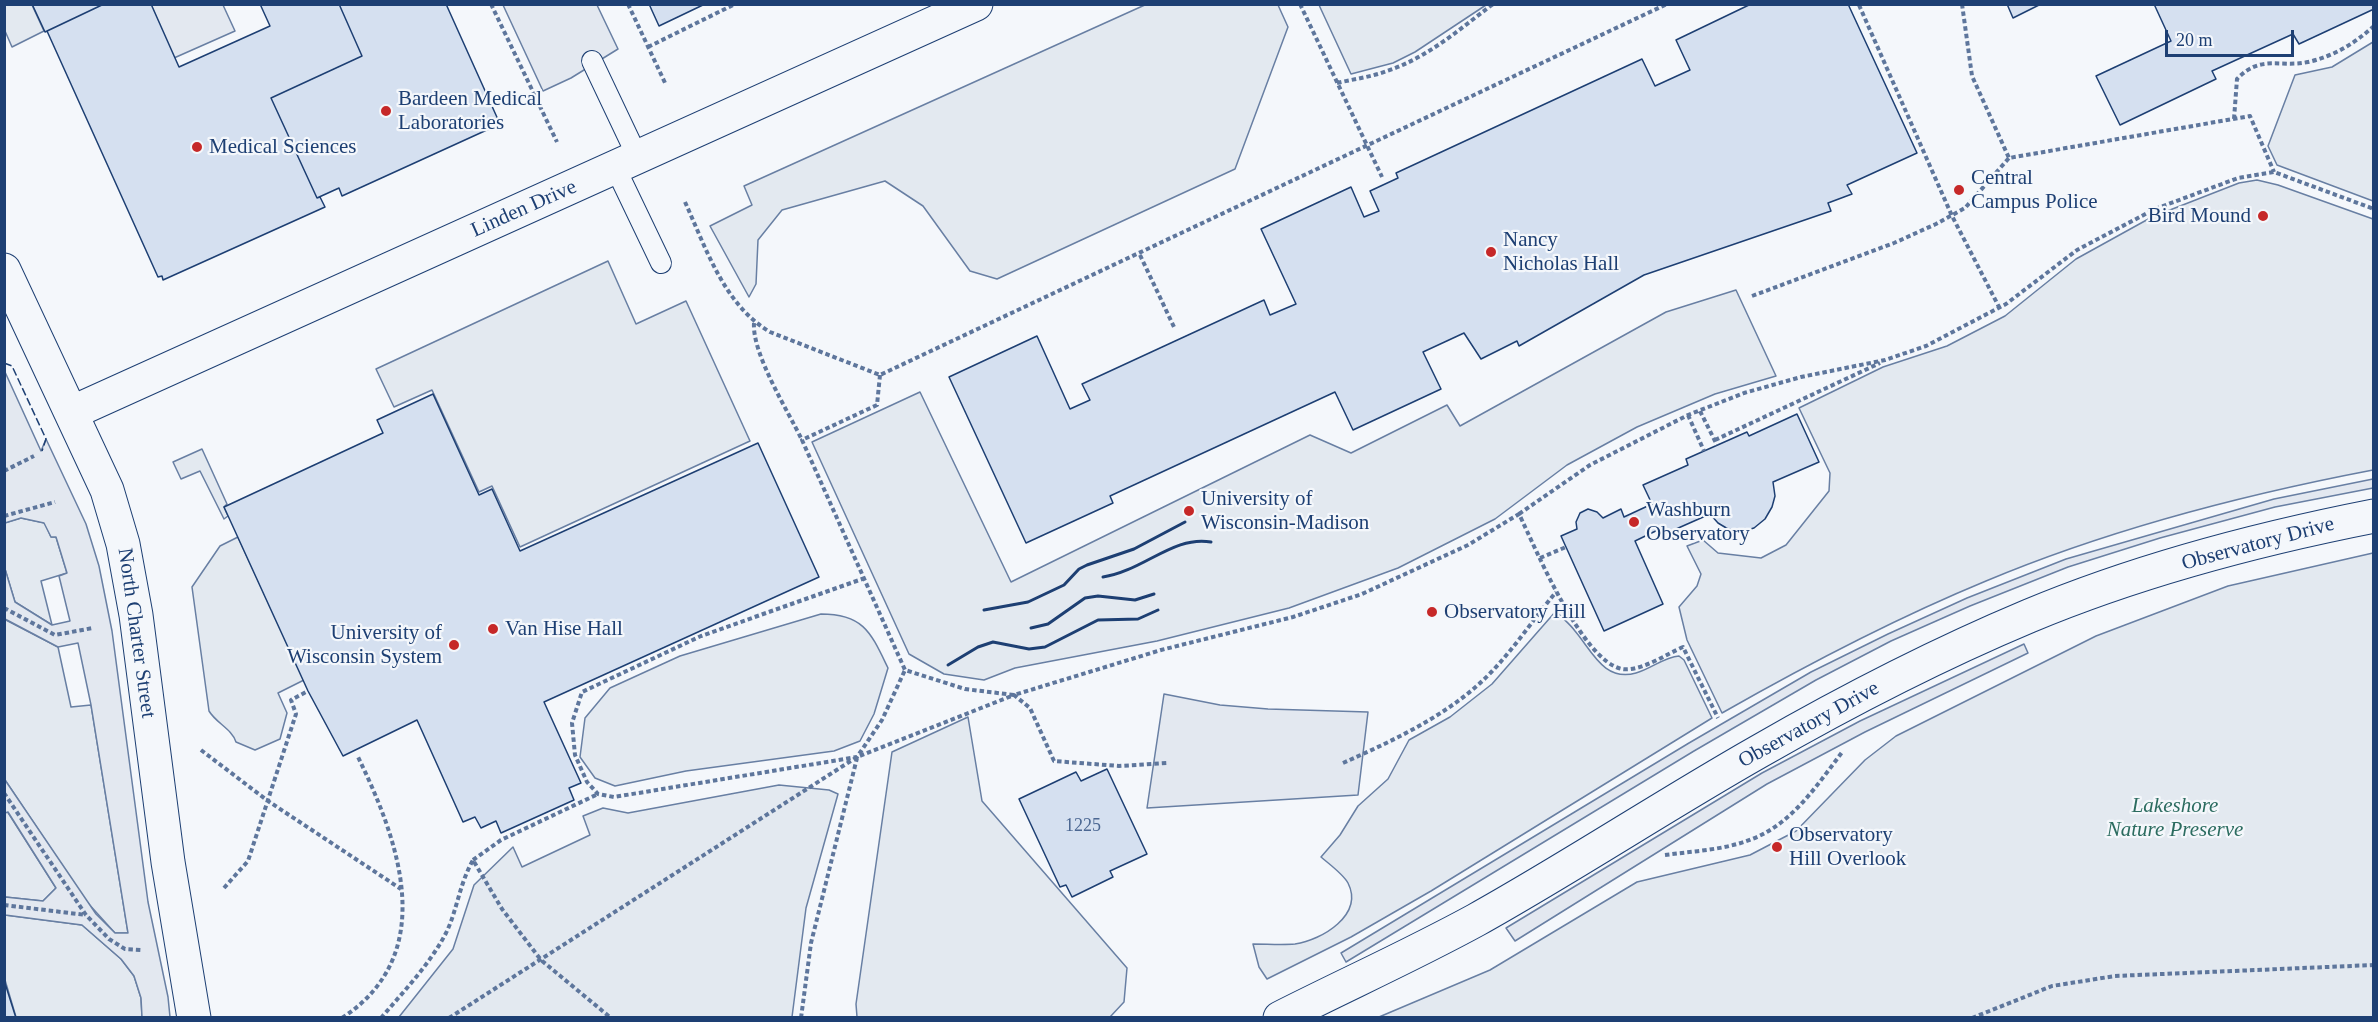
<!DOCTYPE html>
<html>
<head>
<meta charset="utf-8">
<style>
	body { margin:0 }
	#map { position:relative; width:2378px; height:1022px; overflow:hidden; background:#f4f7fb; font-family:"Times New Roman",serif }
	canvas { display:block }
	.frame { position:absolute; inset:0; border:6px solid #1d3f73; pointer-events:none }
	.scale { position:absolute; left:2165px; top:30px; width:129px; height:27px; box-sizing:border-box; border:3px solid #1d3f73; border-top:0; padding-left:8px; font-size:18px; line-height:21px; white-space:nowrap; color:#1d3f73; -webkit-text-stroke:4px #f4f7fb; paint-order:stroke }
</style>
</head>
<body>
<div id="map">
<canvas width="2378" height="1022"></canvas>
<div class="frame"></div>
<div class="scale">20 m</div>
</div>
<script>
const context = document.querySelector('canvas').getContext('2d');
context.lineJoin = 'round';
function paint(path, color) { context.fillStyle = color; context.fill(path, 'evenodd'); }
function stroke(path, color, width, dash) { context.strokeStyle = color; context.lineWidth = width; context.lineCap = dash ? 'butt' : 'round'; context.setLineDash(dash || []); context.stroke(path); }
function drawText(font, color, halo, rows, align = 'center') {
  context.font = font + ' "Times New Roman",serif'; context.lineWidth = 4.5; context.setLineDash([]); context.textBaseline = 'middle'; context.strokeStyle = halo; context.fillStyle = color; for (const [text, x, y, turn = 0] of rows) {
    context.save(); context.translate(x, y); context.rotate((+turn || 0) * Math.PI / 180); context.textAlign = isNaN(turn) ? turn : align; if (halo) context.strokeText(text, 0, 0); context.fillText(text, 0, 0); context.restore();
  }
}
const green = new Path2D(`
	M 1147,4 L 1278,5 L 1288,27 L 1235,169 L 997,279 L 970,271 L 923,206 L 885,181 L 782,210 L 758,240 L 756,284 L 749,297 L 710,226 L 752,205 L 744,186 Z
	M 4,5 L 32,5 L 44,31 L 12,47 L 5,31 Z
	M 1319,5 L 1486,5 L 1415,52 L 1393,63 L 1351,74 Z
	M 2373,42 L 2373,201 L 2277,165 L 2268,146 L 2295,75 L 2332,67 Z
	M 2257,180 L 2278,185 L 2373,219 L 2373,470 C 2242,495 2110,529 1986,581 C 1894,619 1808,664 1722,713 L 1687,640 L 1679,607 L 1697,586 L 1701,574 L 1687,546 L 1703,540 L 1718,553 L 1761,558 L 1786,545 L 1829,491 L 1830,473 L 1799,408 L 1883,367 L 1947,346 L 2005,316 L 2076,259 L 2152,217 L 2239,183 Z
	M 608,261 L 636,324 L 686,301 L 750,441 L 520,547 L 492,486 L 479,492 L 432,390 L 394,407 L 376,369 Z
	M 1736,290 L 1776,376 L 1715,394 L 1637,427 L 1567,465 L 1495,519 L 1398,568 L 1289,608 L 1157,641 L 1015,668 L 984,680 L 944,674 L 909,654 L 812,442 L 920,392 L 1011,582 L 1310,435 L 1351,453 L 1447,405 L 1460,426 L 1666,312 Z
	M 202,449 L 227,504 L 224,507 L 228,516 L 224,519 L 200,471 L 181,479 L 173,462 Z
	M 21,518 L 45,523 L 51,537 L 56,537 L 67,573 L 41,581 L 52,625 L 15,602 L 5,569 L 4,523 Z
	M 238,537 L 304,680 L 278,693 L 287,713 L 280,739 L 255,750 L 236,742 C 232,729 216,723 209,711 L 192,587 L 220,546 Z
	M 2373,553 L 2373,1017 L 1379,1017 L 1490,970 L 1637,882 L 1750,855 L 1796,831 L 1865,760 L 1896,736 L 2096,636 L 2228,586 Z
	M 1556,611 C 1562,618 1570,624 1575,631 C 1592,651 1604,682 1636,673 C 1651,669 1664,657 1679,656 L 1684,660 L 1712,718 L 1431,891 L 1351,937 L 1267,979 L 1259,967 L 1253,944 C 1267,944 1282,945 1295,944 C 1322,940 1364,915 1348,883 C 1343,874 1329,864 1321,857 L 1340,835 L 1358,806 L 1388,779 L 1409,740 L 1450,717 L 1492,684 Z
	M 821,614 C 864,614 871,633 888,668 L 874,714 L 860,741 L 834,751 L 686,771 L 615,786 L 595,778 L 580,757 L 585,718 L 610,688 L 680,656 Z
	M 4,619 L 58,647 L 71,707 L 91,705 L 128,933 L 115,933 L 86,901 L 5,780 Z
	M 968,717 L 982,801 L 1127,968 L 1124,1002 L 1110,1017 L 857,1017 L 856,1004 L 892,752 Z
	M 779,785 L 829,790 L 838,794 L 806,908 L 792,1017 L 399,1017 L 453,949 L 474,885 L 513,847 L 522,867 L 590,835 L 583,816 L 603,808 L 628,813 Z
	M 7,811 L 56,888 L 43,901 L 5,897 L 4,813 Z
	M 5,915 L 82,925 L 121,959 L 134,976 L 141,998 L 142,1017 L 16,1017 L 5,980 Z`);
paint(green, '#e3e9f0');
stroke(green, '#687fa3', 1.5);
const parking = new Path2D(`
	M 151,5 L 223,5 L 235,31 L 174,58 Z
	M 503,5 L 597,5 L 618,49 L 571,78 L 543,91 Z
	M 5,372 L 41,451 L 46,439 L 86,524 L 99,566 L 112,631 L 148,902 L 168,997 L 170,1017 L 142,1017 L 141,998 L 134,976 L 121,959 L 82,925 L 5,915 L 5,897 L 43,901 L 56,888 L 8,812 L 5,813 L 5,780 L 96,914 L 115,933 L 128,933 L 91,705 L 78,643 L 58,647 L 5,619 L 5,569 L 15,602 L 52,625 L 70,621 L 59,576 L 67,573 L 56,537 L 51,537 L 44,523 L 21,518 L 5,523 Z
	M 2373,479 L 2373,488 L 2275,507 L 2160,538 L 2068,567 L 1970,606 L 1891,641 L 1816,680 L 1694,751 L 1346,962 L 1341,953 L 1689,743 L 1811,672 L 1888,634 L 1967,598 L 2066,559 L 2274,499 Z
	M 2024,644 L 2028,653 L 1865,732 L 1767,784 L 1515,941 L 1506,928 L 1762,773 L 1860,721 Z
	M 1164,694 L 1220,705 L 1268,709 L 1368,712 L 1358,795 L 1147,808 Z`);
paint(parking, '#e3e8f0');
stroke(parking, '#687fa3', 1.5);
const building = new Path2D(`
	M 32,4 L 104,4 L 45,32 Z
	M 104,4 L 151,4 L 179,67 L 270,26 L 260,4 L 339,4 L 362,56 L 271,98 L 317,198 L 320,197 L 325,207 L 163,280 L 162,276 L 158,277 L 47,31 Z
	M 339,4 L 446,4 L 500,124 L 342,196 L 339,188 L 317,198 L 271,98 L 362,56 Z
	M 649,4 L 705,4 L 659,26 Z
	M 1751,4 L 1848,4 L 1917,153 L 1847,185 L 1852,194 L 1828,203 L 1831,211 L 1644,275 L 1519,346 L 1517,341 L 1481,359 L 1464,333 L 1423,352 L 1441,389 L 1353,430 L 1335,392 L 1110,496 L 1113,503 L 1026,543 L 949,377 L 1037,336 L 1070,409 L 1090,400 L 1082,384 L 1264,300 L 1270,315 L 1296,304 L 1261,229 L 1351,187 L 1364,217 L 1379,211 L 1370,191 L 1398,178 L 1396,173 L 1642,59 L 1655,86 L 1690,70 L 1676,40 Z
	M 2007,4 L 2041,4 L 2013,18 Z
	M 2154,4 L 2374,4 L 2374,9 L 2299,44 L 2293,34 L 2212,71 L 2216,79 L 2120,125 L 2096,76 L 2171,41 Z
	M 433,394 L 479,495 L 492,489 L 520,551 L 758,443 L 819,577 L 544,702 L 581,783 L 569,788 L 574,800 L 501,833 L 496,821 L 481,828 L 475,817 L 463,822 L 417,720 L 343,756 L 308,691 L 224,507 L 383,433 L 377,420 Z
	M 1797,414 L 1819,462 L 1773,482 L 1775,496 L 1772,507 L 1765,519 L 1754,528 L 1740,532 L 1728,529 L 1718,523 L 1710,514 L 1667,533 L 1664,527 L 1635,541 L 1663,604 L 1604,631 L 1561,536 L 1577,529 L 1576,522 L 1580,513 L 1588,509 L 1597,512 L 1603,518 L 1621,509 L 1624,517 L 1652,504 L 1643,485 L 1688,465 L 1686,459 L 1747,432 L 1749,436 Z
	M 1107,769 L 1147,854 L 1110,871 L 1113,877 L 1072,897 L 1066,885 L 1060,887 L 1019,799 L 1076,772 L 1081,781 Z
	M 4,980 L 16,1018 L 4,1018 Z`);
paint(building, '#d5e0f0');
stroke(building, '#1d3f73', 1.5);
const service = new Path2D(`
	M 592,61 L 638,158
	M 615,167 L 661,263`);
const tertiary = new Path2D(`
	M 4,270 L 107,490 L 123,544 L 136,615 L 168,862 L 194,1018
	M 71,413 L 976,4
	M 1280,1018 C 1345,985 1412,955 1476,920 C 1571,867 1663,806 1758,752 C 1845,702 1936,655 2029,616 C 2139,570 2257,539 2374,516`);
stroke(service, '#1d3f73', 22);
stroke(tertiary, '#1d3f73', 35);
stroke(new Path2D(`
	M 491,4 L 557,142
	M 628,4 L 666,85
	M 1300,4 L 1382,177
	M 1962,4 L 1972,76 L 2009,158 L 2250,116 L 2274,172
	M 1859,5 L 1952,216 L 1999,307
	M 648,47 L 735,4
	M 1337,83 C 1354,79 1371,77 1387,71 C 1427,58 1460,29 1493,4
	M 2234,119 L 2237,79 C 2261,54 2280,68 2308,62 C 2334,56 2354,44 2374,26
	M 685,202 C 706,248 724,305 770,332 L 880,375 L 1667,4
	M 1140,255 L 1174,327
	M 1752,296 L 1894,243 L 1936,224 L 1965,208 L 2009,158
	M 754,323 C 752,354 788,411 802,440
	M 880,375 L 877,405 L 802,440 L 905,670 L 965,689 L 1014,695 L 1161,650 L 1293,617 L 1362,594 L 1468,545 L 1519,514 C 1536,549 1582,661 1622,669 C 1640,672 1667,654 1683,647 L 1718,718
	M 1700,411 L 1717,445
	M 1688,415 L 1704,451
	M 1715,440 L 1880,363
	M 4,471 L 34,456
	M 1519,514 L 1590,465 L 1688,415 L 1744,393 L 1801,377 L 1885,360 L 1926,346 L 2006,304 L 2077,250 L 2155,209 L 2238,178 L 2274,172 L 2374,209
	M 4,516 L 55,502
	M 1540,558 L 1566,547
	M 865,578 L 701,636 L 582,692 L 572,723 L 575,755 L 587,782 L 598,794 L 614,797 L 857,757 L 882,720 L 905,670
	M 4,608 L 55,635 L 93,628
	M 201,750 L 268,801 L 401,889
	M 1343,763 C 1390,742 1440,719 1479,684 C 1508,658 1531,622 1556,592
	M 4,793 L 86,915 L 109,939 L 125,949 L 142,950
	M 1665,855 C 1694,851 1725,850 1752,839 C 1792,824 1818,784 1843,751
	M 473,860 L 501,840 L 598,794
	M 224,888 L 248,861 L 296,714 L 291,700 L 308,691
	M 4,905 L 86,915
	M 342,1018 C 440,954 399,841 358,757
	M 381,1018 C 404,991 430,964 446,933 C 457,911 459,885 473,860 L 502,909 L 541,960 L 611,1018
	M 449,1018 L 857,757 L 1014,695 L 1030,708 L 1054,761 L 1119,766 L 1167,763
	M 801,1018 L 811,943 L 857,758
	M 1972,1018 L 2052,986 L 2115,976 L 2374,965`), '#5e769c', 4, [4.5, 3]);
stroke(service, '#f4f7fb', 20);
stroke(tertiary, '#f4f7fb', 33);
stroke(new Path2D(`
	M 4,363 L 12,366 L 46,439 L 42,451`), '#1d3f73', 1.5, [8, 3]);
stroke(new Path2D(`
	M 1103,577 C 1143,571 1174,535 1211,542
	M 984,610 L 1028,602 L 1064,585 L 1079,569 L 1087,565 L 1134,549 L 1185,522
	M 1031,628 L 1048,624 L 1085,598 L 1098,596 L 1135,600 L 1154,594
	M 948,665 L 978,647 L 993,642 L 1029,649 L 1045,647 L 1098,620 L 1138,619 L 1158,610`), '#1d3f73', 3);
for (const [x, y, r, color] of [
	[386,111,6,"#c62828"],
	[197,147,6,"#c62828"],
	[1959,190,6,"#c62828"],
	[2263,216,6,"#c62828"],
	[1491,252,6,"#c62828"],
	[1189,511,6,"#c62828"],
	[1634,522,6,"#c62828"],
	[1432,612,6,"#c62828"],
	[493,629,6,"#c62828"],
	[454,645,6,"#c62828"],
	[1777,847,6,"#c62828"]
]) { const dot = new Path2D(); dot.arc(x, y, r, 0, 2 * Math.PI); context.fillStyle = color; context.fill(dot); stroke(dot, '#f4f7fb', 2); }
drawText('18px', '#4b6792', null, [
	["1225",1083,826]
]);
drawText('21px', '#1d3f73', '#f4f7fb', [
	["Bardeen Medical",398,99],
	["Laboratories",398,123],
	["Medical Sciences",209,147],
	["Central",1971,178],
	["Campus Police",1971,202],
	["Bird Mound",2251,216,"right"],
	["Nancy",1503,240],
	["Nicholas Hall",1503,264],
	["University of",1201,499],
	["Wisconsin-Madison",1201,523],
	["Washburn",1646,510],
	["Observatory",1646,534],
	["Observatory Hill",1444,612],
	["Van Hise Hall",505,629],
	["University of",442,633,"right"],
	["Wisconsin System",442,657,"right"],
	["Observatory",1789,835],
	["Hill Overlook",1789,859]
], 'left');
drawText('21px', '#1d3f73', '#f4f7fb', [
	["Linden Drive",524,209,-24],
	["Observatory Drive",2258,544,-15],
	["North Charter Street",136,633,82],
	["Observatory Drive",1809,725,-29]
]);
drawText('italic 21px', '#2c6c60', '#f4f7fb', [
	["Lakeshore",2175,806],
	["Nature Preserve",2175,830]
]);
</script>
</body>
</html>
